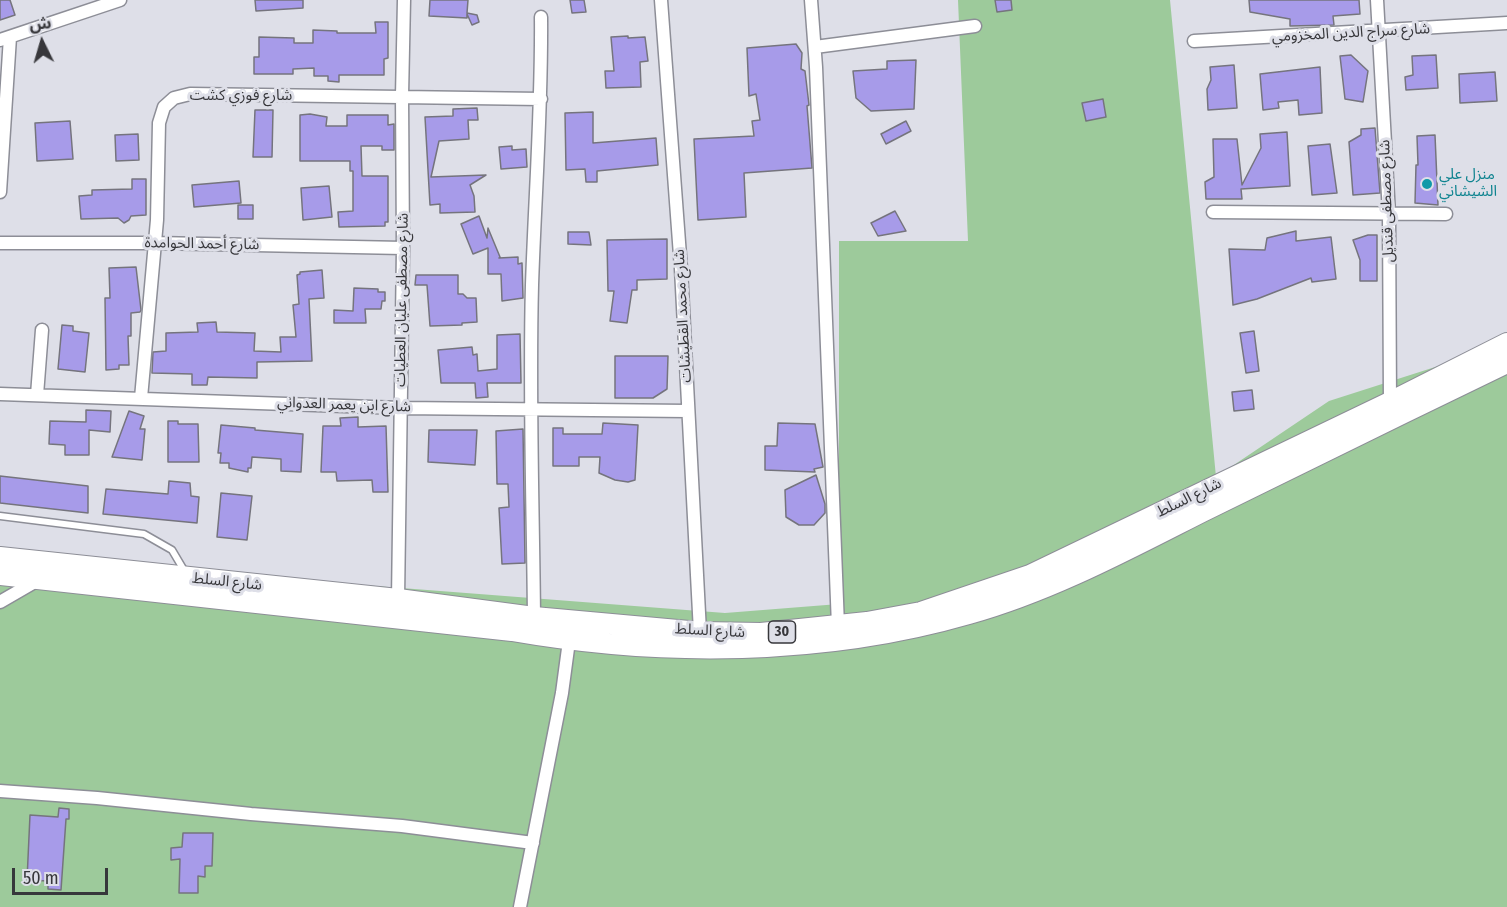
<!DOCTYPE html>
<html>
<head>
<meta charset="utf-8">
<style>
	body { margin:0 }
	#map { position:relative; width:1507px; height:907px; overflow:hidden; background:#dedfe8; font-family:"Fira Sans Condensed","Noto Sans Arabic",sans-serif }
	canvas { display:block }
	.north { position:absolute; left:12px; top:12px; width:60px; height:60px; -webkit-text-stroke:4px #dedfe8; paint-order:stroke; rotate:355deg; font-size:16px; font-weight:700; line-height:24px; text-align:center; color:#37373b }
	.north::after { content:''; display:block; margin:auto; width:21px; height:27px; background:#37373b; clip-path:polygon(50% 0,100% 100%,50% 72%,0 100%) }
	.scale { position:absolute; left:12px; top:868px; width:96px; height:27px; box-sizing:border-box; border:3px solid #37373b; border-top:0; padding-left:8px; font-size:18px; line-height:21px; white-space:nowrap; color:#37373b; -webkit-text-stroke:4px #dedfe8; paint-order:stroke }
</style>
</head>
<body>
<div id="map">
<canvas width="1507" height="907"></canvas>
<div class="north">ش</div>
<div class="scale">50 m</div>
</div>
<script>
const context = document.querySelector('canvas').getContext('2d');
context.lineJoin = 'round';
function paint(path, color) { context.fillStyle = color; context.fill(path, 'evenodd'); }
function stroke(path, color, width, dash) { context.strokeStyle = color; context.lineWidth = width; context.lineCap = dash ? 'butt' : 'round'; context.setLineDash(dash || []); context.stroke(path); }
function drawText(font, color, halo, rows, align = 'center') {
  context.font = font + ' "Fira Sans Condensed","Noto Sans Arabic",sans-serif'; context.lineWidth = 6; context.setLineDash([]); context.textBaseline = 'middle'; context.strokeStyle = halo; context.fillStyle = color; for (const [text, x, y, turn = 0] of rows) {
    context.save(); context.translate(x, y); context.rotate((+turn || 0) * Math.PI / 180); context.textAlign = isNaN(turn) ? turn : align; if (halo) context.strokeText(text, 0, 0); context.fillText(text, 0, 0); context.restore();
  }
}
paint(new Path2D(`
	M 958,0 L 1170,0 L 1216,477 L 1329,401 L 1507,344 L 1507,907 L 0,907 L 0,557 L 725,613 L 839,604 L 839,241 L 968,241 Z`), '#9dca9b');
const building = new Path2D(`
	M 0,0 L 10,0 L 15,15 L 0,20 Z
	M 255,0 L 303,0 L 303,8 L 256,11 Z
	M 430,0 L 468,0 L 467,13 L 477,15 L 479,22 L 472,25 L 467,14 L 467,18 L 429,16 Z
	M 570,0 L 584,0 L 586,12 L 572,13 Z
	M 995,0 L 1011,0 L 1012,10 L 997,12 Z
	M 1249,0 L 1359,0 L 1360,14 L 1333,16 L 1334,25 L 1290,26 L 1290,19 L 1250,12 Z
	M 375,22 L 388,22 L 388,58 L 384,59 L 384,75 L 339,75 L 339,82 L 328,81 L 328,76 L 314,76 L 314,68 L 293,69 L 293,74 L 254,74 L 254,57 L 259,57 L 259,37 L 294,38 L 294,43 L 313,43 L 313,30 L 337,31 L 337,33 L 376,33 Z
	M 628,36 L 628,38 L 645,37 L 648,61 L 640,62 L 641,87 L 606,88 L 605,71 L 614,71 L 611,37 Z
	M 796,44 L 802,53 L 801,69 L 805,71 L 809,105 L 807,106 L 812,168 L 744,173 L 746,217 L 698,220 L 694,139 L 754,136 L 752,121 L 760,120 L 756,94 L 749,96 L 747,48 Z
	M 1351,55 L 1368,71 L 1363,102 L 1345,99 L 1340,56 Z
	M 1436,55 L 1438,88 L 1406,90 L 1405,77 L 1413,75 L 1412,56 Z
	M 916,60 L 914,109 L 871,111 L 856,98 L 853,71 L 887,69 L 887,61 Z
	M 1234,65 L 1237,108 L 1208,110 L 1207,89 L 1211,80 L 1210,67 Z
	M 1320,67 L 1322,113 L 1299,115 L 1298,100 L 1278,102 L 1279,108 L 1263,110 L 1260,74 Z
	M 1495,72 L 1497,101 L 1460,103 L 1459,74 Z
	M 1103,99 L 1106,117 L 1086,121 L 1082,103 Z
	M 477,108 L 478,120 L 468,120 L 469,139 L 439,141 L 431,177 L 486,175 L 470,185 L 474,196 L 475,212 L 440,213 L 440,204 L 430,205 L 425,117 L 453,116 L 453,109 Z
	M 255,110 L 273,110 L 272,157 L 253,157 Z
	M 593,112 L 593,143 L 656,138 L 658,165 L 597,171 L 597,182 L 586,182 L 585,169 L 566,170 L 565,113 Z
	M 310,114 L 327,117 L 326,126 L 347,126 L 347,115 L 388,115 L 388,125 L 394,124 L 394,150 L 382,150 L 382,146 L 361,146 L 362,176 L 388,176 L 388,222 L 385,222 L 385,226 L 339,227 L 338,212 L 353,211 L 353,171 L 350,171 L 350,161 L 300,161 L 300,115 Z
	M 70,121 L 73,159 L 37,161 L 35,123 Z
	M 906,121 L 911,131 L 886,144 L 881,134 Z
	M 1375,128 L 1380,193 L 1353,195 L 1349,142 L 1361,135 L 1361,129 Z
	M 1287,132 L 1290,186 L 1241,189 L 1242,199 L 1206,199 L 1205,182 L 1214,177 L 1213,139 L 1237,139 L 1242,185 L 1261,148 L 1260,134 Z
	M 138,134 L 139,160 L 116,161 L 115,135 Z
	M 1435,135 L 1438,205 L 1415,203 L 1416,165 L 1418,165 L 1417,136 Z
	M 1330,144 L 1337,193 L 1312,195 L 1308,146 Z
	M 512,146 L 512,150 L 526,149 L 527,167 L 501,169 L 499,147 Z
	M 132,179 L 146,179 L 146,215 L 131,216 L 129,220 L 124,223 L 118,218 L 81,219 L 79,196 L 92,195 L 92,190 L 132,189 Z
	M 239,181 L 241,203 L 194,207 L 192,185 Z
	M 329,186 L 332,217 L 303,220 L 301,188 Z
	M 238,205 L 253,205 L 253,219 L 238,219 Z
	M 895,211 L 906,231 L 878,236 L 871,223 Z
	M 479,216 L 487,238 L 488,228 L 500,257 L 499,258 L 518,257 L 518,264 L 522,263 L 523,298 L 502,301 L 501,274 L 488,274 L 488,248 L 473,254 L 461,224 Z
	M 1296,231 L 1296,241 L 1331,237 L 1336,279 L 1312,282 L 1311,278 L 1257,299 L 1233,305 L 1229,249 L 1265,250 L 1267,238 Z
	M 568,232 L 589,232 L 591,245 L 568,244 Z
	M 1368,235 L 1377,235 L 1377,281 L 1360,281 L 1360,260 L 1353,240 Z
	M 667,239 L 667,279 L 637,280 L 637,290 L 632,290 L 627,323 L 610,321 L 614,291 L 608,291 L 607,240 Z
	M 136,267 L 141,310 L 140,312 L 131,313 L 131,336 L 128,336 L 129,365 L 119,365 L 119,369 L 106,370 L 105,298 L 110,298 L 109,268 Z
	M 322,270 L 324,298 L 309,299 L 312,361 L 257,362 L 257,378 L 208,377 L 207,385 L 192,385 L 192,374 L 152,373 L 153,352 L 166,351 L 166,333 L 198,332 L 197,323 L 216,322 L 217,332 L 255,333 L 254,351 L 281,352 L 280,337 L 296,337 L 293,305 L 299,304 L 297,275 L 300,274 L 300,272 Z
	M 416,275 L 458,275 L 458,294 L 463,294 L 467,298 L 476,298 L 477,322 L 462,323 L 462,325 L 430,326 L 427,285 L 415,285 Z
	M 354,288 L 378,289 L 378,292 L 385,292 L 385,301 L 382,301 L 381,309 L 365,309 L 366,323 L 334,323 L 334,310 L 353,311 Z
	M 62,325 L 73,326 L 73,331 L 89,333 L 85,372 L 58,369 Z
	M 1254,331 L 1259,371 L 1246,373 L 1240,333 Z
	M 520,334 L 521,383 L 487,383 L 488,397 L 476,398 L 475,383 L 441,383 L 438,350 L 472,347 L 473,355 L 477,354 L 478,371 L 497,369 L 497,335 Z
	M 615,356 L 668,356 L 667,389 L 653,398 L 615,398 Z
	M 1252,390 L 1254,409 L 1234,411 L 1232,392 Z
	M 86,410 L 111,411 L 110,432 L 89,430 L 89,455 L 65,455 L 65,445 L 49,444 L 50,421 L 86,422 Z
	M 129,411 L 144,416 L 140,429 L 145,429 L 142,460 L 112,457 Z
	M 358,417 L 358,427 L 386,426 L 388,492 L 373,492 L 372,480 L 337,481 L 336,472 L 321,472 L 323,426 L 341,426 L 340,418 Z
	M 168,421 L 178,421 L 178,424 L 198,424 L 199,462 L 168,462 Z
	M 603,423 L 638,425 L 635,480 L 628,482 L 615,480 L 599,473 L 600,457 L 579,457 L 579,466 L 553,466 L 553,428 L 563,428 L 563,434 L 602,434 Z
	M 778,423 L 815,424 L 823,467 L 814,469 L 815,472 L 765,470 L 765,446 L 777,446 Z
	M 221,425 L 255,428 L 255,430 L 303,434 L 301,472 L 281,471 L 281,459 L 252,457 L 251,468 L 248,468 L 248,472 L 229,468 L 229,463 L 220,463 L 221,453 L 218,453 Z
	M 523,429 L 525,563 L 502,564 L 499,508 L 509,507 L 508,484 L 497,484 L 496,431 Z
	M 429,430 L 477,430 L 475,465 L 428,462 Z
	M 816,475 L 825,504 L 825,513 L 814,525 L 799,525 L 786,517 L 785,490 Z
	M 0,476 L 88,486 L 88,513 L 0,503 Z
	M 169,481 L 190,483 L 191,496 L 199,497 L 197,523 L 103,514 L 106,489 L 168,494 Z
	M 221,493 L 252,496 L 247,540 L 217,537 Z
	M 59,808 L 69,809 L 69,819 L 66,819 L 61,890 L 48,889 L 48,881 L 27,880 L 30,815 L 58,817 Z
	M 183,833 L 213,833 L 212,866 L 205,866 L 205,877 L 198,876 L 198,893 L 179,893 L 180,859 L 171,860 L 171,848 L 182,847 Z`);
paint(building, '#a79be9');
stroke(building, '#75747d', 1.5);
const lane = new Path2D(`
	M 0,516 L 144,534 L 172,550 L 185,572`);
const street = new Path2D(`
	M 661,0 L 681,269 L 700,632
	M 811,0 L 816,67 L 838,626
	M 1377,0 L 1389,214 L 1390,402
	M 0,40 L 120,0
	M 1194,41 L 1507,23
	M 815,47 L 975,26
	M 0,192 L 10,37
	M 1213,212 L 1446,214
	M 0,243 L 155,243 L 403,248
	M 0,394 L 401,408 L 688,411
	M 37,395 L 42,330
	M 141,398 L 157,220 L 159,123 L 164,107 L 174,98 L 190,94 L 541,99
	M 398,599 L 403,248 L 402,96 L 404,0
	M 0,602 L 38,580
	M 534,617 C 533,506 529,395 532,285 C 535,195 542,106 541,17
	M 0,791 L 97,798 L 251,814 L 402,826 L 533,843
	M 520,907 L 562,693 L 569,641`);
const primary = new Path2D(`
	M 0,557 L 398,599 L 534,617 L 700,632 L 761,633 L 867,622 L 921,612 L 1030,575 L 1390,402 L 1507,343
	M 0,575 L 512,631 C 661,657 824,656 969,614 C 1051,591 1127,550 1202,512 C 1304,462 1405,412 1507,363`);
stroke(lane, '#8d8e97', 9);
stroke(street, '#8d8e97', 15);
stroke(primary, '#8d8e97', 22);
stroke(lane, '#fff', 6);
stroke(street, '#fff', 12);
stroke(primary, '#fff', 20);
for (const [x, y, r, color] of [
	[1427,184,6,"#0f9aa8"]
]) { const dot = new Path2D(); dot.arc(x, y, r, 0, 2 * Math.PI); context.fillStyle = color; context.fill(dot); stroke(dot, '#dedfe8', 2); }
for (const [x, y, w] of [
	[782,632,27]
]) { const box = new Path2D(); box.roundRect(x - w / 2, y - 11, w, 22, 4.5); context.fillStyle = '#dedfe8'; context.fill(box); stroke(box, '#37373b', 1.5); }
drawText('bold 14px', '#37373b', null, [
	["30",782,632]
]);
drawText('15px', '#37373b', '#dedfe8', [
	["شارع سراج الدين المخزومي",1351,33,-3],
	["شارع فوزي كشت",241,96],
	["شارع مصطفى قنديل",1387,201,-92],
	["شارع أحمد الحوامدة",202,244,1],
	["شارع مصطفى عليان العطيات",402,300,-89],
	["شارع محمد القطيشات",683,316,-93],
	["شارع ابن يعمر العدواني",344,405,2],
	["شارع السلط",1189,498,-26],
	["شارع السلط",227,582,6],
	["شارع السلط",710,631,3]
]);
drawText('15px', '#0d838f', '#dedfe8', [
	["منزل علي",1439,175],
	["الشيشاني",1439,192]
], 'left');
</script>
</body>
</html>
